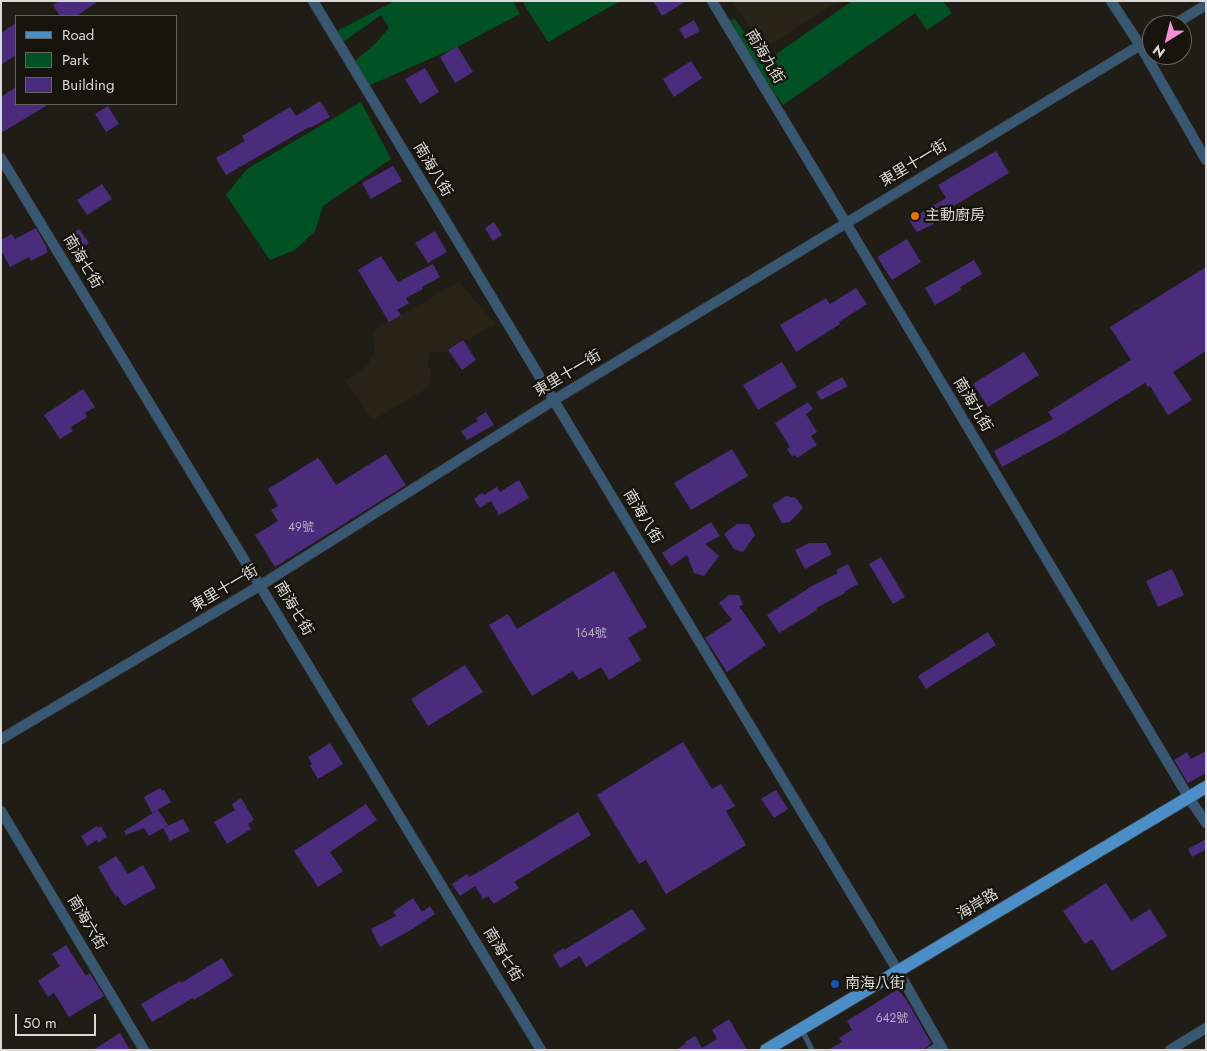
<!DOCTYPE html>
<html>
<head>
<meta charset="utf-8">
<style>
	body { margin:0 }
	#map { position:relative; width:1207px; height:1051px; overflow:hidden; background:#201d17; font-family:Jost,sans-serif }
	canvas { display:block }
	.frame { position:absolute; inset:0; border:2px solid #dbd9d5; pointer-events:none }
	.legend { position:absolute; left:15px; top:15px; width:162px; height:90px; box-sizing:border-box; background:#17140e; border:1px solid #65635e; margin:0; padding:6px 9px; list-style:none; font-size:15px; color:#dbd9d5 }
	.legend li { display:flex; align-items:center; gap:10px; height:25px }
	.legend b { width:25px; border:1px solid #65635e }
	.north { position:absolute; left:1142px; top:15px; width:50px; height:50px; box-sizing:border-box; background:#17140e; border:1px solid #65635e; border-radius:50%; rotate:216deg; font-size:14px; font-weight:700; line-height:20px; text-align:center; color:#dbd9d5 }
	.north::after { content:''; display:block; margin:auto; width:18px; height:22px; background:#f291d6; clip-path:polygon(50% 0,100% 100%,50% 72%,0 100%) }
	.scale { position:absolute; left:15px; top:1014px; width:81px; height:22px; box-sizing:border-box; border:2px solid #dbd9d5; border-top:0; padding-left:6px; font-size:15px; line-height:18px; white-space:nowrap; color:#dbd9d5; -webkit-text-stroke:4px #17140e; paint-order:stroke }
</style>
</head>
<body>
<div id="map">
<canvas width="1207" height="1051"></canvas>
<div class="frame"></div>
<ul class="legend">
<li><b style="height:6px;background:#4c8fc8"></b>Road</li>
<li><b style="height:14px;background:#005225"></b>Park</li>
<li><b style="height:14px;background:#4b2c7c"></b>Building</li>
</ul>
<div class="north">N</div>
<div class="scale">50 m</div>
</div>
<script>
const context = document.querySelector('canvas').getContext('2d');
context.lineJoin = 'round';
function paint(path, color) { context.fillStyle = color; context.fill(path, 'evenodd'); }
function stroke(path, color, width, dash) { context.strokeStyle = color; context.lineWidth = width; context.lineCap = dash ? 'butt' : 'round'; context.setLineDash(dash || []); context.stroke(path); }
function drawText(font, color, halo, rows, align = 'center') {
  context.font = font + ' Jost,"Noto Sans TC",sans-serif'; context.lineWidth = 5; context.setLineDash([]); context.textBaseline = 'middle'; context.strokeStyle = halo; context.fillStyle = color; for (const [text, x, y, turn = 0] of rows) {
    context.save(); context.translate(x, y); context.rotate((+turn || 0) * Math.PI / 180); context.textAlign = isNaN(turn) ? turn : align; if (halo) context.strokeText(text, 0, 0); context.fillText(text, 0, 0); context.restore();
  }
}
paint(new Path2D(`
	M 732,1 L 838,1 L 764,49 Z
	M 459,282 L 496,324 L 445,352 L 429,352 L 428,364 L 431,372 L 429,387 L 373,420 L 345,381 L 367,366 L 375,350 L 372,332 Z`), '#292317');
paint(new Path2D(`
	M 395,1 L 513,1 L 520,14 L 459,46 L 368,86 L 355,61 L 376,43 L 389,28 L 381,15 L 343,42 L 337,31 Z
	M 522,1 L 620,1 L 548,42 Z
	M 852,1 L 943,1 L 952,13 L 927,30 L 915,13 L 783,105 L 726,24 L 734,18 L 765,62 Z
	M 361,102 L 391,159 L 323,206 L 315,231 L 295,250 L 270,260 L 226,195 L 247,169 Z`), '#005225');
paint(new Path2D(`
	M 59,1 L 99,1 L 76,16 L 60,16 L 53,5 Z
	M 653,1 L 686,1 L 662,16 Z
	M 694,20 L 700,31 L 685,39 L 679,29 Z
	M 16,23 L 16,55 L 1,65 L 1,33 Z
	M 457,46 L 473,72 L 455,83 L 440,57 Z
	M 691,61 L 702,78 L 674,97 L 663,79 Z
	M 425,68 L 439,92 L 420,104 L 405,79 Z
	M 16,87 L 16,104 L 49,104 L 1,133 L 1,97 Z
	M 320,101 L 330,117 L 310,128 L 309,127 L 226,175 L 216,158 L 245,141 L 242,136 L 290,107 L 296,116 Z
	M 108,106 L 119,124 L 106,132 L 95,114 Z
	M 996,151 L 1009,173 L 940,214 L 941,216 L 933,222 L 934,224 L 917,232 L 909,220 L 946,198 L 938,185 Z
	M 393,166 L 402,181 L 371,199 L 362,183 Z
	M 102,184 L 112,199 L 87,215 L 77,200 Z
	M 494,222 L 502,235 L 493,241 L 485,228 Z
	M 36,228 L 47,248 L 46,249 L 48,252 L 31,261 L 29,257 L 10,267 L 1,250 L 1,240 L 12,234 L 15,239 Z
	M 79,229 L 89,243 L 74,254 L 64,240 Z
	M 435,231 L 447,252 L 428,263 L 415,243 Z
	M 907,239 L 921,262 L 892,280 L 877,257 Z
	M 381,256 L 398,282 L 433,264 L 440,277 L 422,287 L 423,289 L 406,298 L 409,303 L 397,310 L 401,315 L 389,322 L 358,270 Z
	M 974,260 L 982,274 L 960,287 L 961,290 L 935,305 L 925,288 Z
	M 1206,267 L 1206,351 L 1173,372 L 1192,400 L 1168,415 L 1150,386 L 1148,387 L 1145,383 L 1064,433 L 1002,467 L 994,451 L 1053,419 L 1048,412 L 1131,360 L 1110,327 Z
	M 856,288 L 867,304 L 839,322 L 840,324 L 796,352 L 780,325 L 826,298 L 830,304 Z
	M 463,340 L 476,360 L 462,370 L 448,350 Z
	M 1024,352 L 1039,375 L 988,407 L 973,384 Z
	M 782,362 L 797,387 L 758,410 L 743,385 Z
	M 842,377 L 848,386 L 821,400 L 816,392 Z
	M 83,389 L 95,407 L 85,413 L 87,417 L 71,427 L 73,431 L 60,439 L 44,415 Z
	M 808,402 L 813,409 L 806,414 L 817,432 L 811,436 L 817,445 L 797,458 L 795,455 L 792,457 L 787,449 L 790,447 L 775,423 Z
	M 486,412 L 494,425 L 467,440 L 461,431 L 478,421 L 476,418 Z
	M 732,449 L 748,476 L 691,510 L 674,483 Z
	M 386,454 L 406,485 L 275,567 L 255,535 L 278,521 L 271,510 L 278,506 L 268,489 L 318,458 L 320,461 L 321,461 L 336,485 Z
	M 519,480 L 529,498 L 499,515 L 491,501 L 480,508 L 474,499 L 482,493 L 484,495 L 497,487 L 500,492 Z
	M 786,496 L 796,498 L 803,508 L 790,522 L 782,523 L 772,505 Z
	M 711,522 L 720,536 L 705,544 L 719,556 L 704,576 L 694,573 L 687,555 L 671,566 L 662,553 Z
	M 737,524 L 749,524 L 755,535 L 743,552 L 734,549 L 724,534 Z
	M 809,543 L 826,543 L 832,554 L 805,569 L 795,550 Z
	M 881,557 L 905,597 L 893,604 L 869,564 Z
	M 848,564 L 858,584 L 844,592 L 845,593 L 816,608 L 817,610 L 779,633 L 767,615 L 812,586 L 838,573 L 836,570 Z
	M 1172,569 L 1184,595 L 1158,607 L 1146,581 Z
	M 614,571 L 647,627 L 628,638 L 641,660 L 609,680 L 601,667 L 579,680 L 573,671 L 532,696 L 489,625 L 508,614 L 517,629 Z
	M 729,595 L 739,595 L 743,605 L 739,606 L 766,645 L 727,672 L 705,638 L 732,620 L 719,603 Z
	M 988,632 L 996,645 L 926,689 L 918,676 Z
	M 465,665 L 483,692 L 428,726 L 411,699 Z
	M 683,742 L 712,789 L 721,784 L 735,806 L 726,811 L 746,845 L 666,894 L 646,860 L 639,864 L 597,795 Z
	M 330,743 L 343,764 L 318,779 L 310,766 L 312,764 L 308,757 Z
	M 1206,751 L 1206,773 L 1188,783 L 1174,760 L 1187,752 L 1191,759 Z
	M 160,788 L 162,791 L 164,790 L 171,802 L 152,813 L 144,797 Z
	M 776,790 L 788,809 L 774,818 L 761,799 Z
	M 241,798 L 254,820 L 248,824 L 251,829 L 227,844 L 214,822 L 235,810 L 232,804 Z
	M 366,804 L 377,820 L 330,852 L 343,871 L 318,887 L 294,851 Z
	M 158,810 L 168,825 L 149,836 L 144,828 L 126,835 L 124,831 Z
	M 578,812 L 591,835 L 514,882 L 519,888 L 494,904 L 488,896 L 483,899 L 475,886 L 460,896 L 452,884 L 467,874 L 469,877 L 475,874 Z
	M 183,819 L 190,831 L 170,841 L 163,828 Z
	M 97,826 L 98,828 L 101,826 L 107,837 L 98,843 L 97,840 L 87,846 L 81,836 Z
	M 1206,839 L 1206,849 L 1192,857 L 1188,849 Z
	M 116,856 L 128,874 L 143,865 L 156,888 L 124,906 L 118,896 L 116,897 L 98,867 Z
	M 1106,883 L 1131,921 L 1150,909 L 1167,936 L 1112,971 L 1092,939 L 1085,944 L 1063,911 Z
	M 413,898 L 422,912 L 430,906 L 435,914 L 409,931 L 380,947 L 371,929 L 396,916 L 393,912 Z
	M 632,909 L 646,929 L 586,967 L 580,956 L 560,968 L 553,955 L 564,948 L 564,950 Z
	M 66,945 L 86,976 L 90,973 L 104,996 L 69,1017 L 54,993 L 48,997 L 38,981 L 60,966 L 52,954 Z
	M 222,958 L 233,976 L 194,1000 L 193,998 L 152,1022 L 141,1004 L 180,981 L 181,983 Z
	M 898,989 L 907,1001 L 931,1043 L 923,1050 L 828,1050 L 842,1042 L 839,1038 L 852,1030 L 847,1021 Z
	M 729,1019 L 747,1050 L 676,1050 L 686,1043 L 685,1042 L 695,1036 L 702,1048 L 717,1039 L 712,1030 Z
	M 120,1033 L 130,1050 L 93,1050 Z`), '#4b2c7c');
const service = new Path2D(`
	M 802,1030 L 812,1050
	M 929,1050 L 939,1044`);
const minor = new Path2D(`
	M 313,1 L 898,971 L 943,1050
	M 712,1 L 846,223 L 1189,798 L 1206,823
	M 1111,1 L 1140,45 L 1206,160
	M 1173,25 L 1206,5
	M 1,158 L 541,1050
	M 1,739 L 261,585 L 554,400 L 1152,38
	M 1,811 L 144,1050
	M 1170,1050 L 1206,1028`);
const primary = new Path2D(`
	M 766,1050 L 1206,787`);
stroke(service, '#3a3732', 6);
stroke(minor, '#3a3732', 11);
stroke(primary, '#3a3732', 14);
stroke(service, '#385772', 5);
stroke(minor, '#385772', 10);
stroke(primary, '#4c8fc8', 12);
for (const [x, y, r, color] of [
	[915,216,5,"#e8710a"],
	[835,984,5,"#1a4fb4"]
]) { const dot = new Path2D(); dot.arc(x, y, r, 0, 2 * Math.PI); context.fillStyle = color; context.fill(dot); stroke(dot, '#17140e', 2); }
drawText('12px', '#b7aebf', null, [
	["49號",301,528],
	["164號",591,634],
	["642號",892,1019]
]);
drawText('15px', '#dbd9d5', '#17140e', [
	["南海九街",764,57,59],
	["東里十一街",914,164,-31],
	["南海八街",432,170,59],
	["南海七街",82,262,59],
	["東里十一街",568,374,-31],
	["南海九街",972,405,59],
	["南海八街",642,517,59],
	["東里十一街",225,589,-31],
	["南海七街",293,609,59],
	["海岸路",978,905,-31],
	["南海六街",86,923,59],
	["南海七街",502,955,59]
]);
drawText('15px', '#dbd9d5', '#17140e', [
	["主動廚房",925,216],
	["南海八街",845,984]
], 'left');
</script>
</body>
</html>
